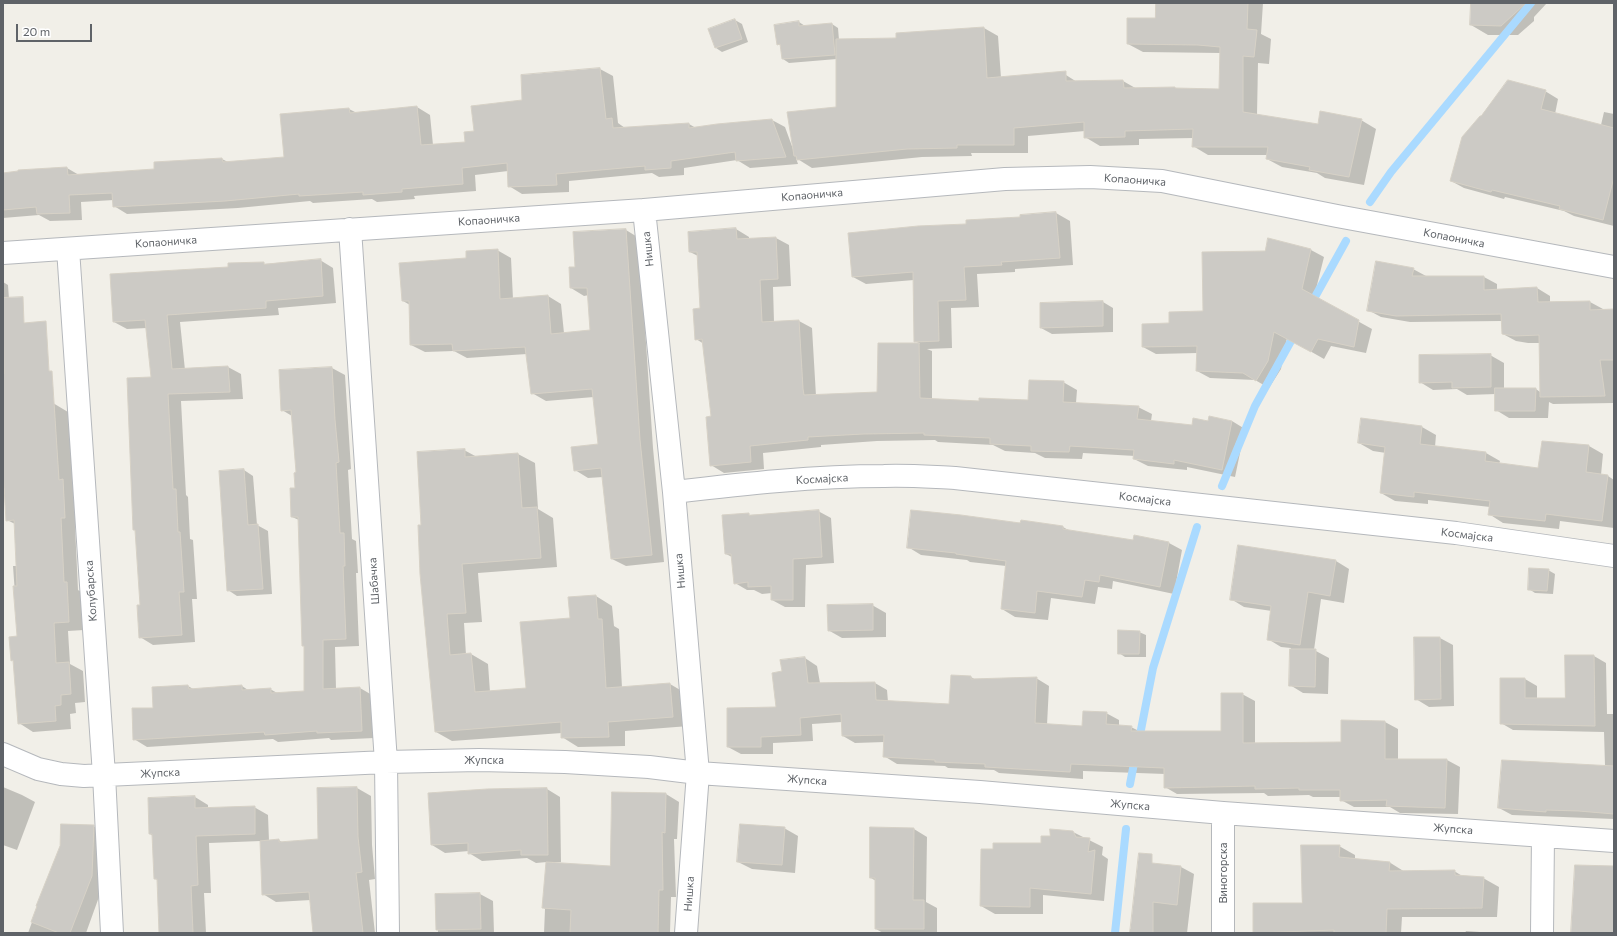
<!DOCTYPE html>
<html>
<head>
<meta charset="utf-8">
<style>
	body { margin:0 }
	#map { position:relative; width:1617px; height:936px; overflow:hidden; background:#f1efe8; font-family:Commissioner,sans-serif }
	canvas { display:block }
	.frame { position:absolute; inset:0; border:4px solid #5f6368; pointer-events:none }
	.scale { position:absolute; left:16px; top:24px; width:76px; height:18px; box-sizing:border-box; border:2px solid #5f6368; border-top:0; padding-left:5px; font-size:12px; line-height:14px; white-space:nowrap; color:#5f6368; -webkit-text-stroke:3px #fff; paint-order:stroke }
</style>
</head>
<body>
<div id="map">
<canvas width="1617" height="936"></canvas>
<div class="frame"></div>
<div class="scale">20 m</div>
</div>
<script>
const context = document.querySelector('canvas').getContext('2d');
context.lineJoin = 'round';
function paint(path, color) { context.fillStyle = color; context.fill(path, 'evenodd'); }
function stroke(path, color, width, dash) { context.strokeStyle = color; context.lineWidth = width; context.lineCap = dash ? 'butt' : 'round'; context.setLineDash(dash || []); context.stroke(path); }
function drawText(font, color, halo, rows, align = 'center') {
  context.font = font + ' Commissioner,sans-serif'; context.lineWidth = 3.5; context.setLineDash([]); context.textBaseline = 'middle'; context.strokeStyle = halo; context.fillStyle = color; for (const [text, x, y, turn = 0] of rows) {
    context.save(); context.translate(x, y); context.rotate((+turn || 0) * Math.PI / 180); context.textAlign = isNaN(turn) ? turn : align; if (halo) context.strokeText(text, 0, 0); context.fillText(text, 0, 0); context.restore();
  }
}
paint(new Path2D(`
	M 1157,3 L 1263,3 L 1261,34 L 1271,39 L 1269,64 L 1258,63 L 1257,115 L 1319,125 L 1361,120 L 1376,129 L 1364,185 L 1325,178 L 1317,173 L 1282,167 L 1267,159 L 1268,155 L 1208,155 L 1193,146 L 1194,138 L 1139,139 L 1139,145 L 1100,146 L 1085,137 L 1085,131 L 1028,136 L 1028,153 L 971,153 L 972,156 L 922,157 L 812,168 L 796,158 L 798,164 L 750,168 L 737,160 L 684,168 L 684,175 L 659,177 L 652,173 L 569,181 L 569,192 L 522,194 L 509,186 L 508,171 L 475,175 L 476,191 L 414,196 L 415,199 L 377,202 L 372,199 L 313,203 L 310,201 L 238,208 L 127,214 L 114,206 L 114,200 L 81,202 L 82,220 L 50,221 L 39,215 L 3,218 L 3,174 L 67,168 L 79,175 L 155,170 L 222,159 L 228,162 L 285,158 L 349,109 L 357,113 L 417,107 L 430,115 L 433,145 L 466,143 L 475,132 L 523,101 L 522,76 L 600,69 L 613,76 L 618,123 L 625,128 L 689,124 L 696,128 L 772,120 L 785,127 L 793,149 L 837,108 L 837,59 L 789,63 L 783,59 L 782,46 L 778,44 L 799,22 L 805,26 L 832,24 L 838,28 L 839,40 L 897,39 L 984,28 L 998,36 L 1001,78 L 1066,75 L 1077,82 L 1123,81 L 1137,89 L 1175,88 L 1178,89 L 1220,90 L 1220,53 L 1143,52 L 1128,44 L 1156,19 Z
	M 1472,3 L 1547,3 L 1534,17 L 1534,21 L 1518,35 L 1488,35 L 1471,25 Z
	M 735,20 L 742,24 L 748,42 L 722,52 L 716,48 L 709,30 Z
	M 1545,91 L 1558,99 L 1555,114 L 1601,125 L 1604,112 L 1614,114 L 1614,226 L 1574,216 L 1564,211 L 1505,197 L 1504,199 L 1464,188 L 1451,181 Z
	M 1056,213 L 1070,221 L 1073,265 L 1015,269 L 1015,272 L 977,274 L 979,307 L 951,308 L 952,348 L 927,349 L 932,351 L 932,400 L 980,402 L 1029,402 L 1063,382 L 1077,390 L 1076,403 L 1138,407 L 1152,414 L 1151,421 L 1192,426 L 1209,422 L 1232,421 L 1245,429 L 1235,477 L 1187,467 L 1187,470 L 1148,466 L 1134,459 L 1135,456 L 1083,453 L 1082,459 L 1045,458 L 1035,453 L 1005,451 L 993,445 L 938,442 L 935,440 L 877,441 L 821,445 L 821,447 L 763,453 L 764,469 L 724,473 L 711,465 L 712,417 L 704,344 L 696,339 L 701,309 L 698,256 L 690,252 L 736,229 L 749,237 L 749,239 L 776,238 L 789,245 L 791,286 L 773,287 L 774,322 L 799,321 L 812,328 L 816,396 L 878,392 L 879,344 L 920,344 L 915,341 L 914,280 L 866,284 L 853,277 L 967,225 L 1021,218 L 1021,216 Z
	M 626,230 L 639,238 L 653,448 L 664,562 L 626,566 L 612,559 L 603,477 L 588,478 L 575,470 L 599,445 L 594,397 L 546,401 L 532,393 L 527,354 L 467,358 L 454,351 L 425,352 L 411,345 L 410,305 L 403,301 L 467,259 L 497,250 L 511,258 L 513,299 L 548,296 L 561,304 L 564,333 L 591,331 L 589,295 L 584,296 L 571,288 L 576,268 Z
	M 1269,240 L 1311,250 L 1324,257 L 1314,297 L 1372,329 L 1366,353 L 1331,346 L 1324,359 L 1287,338 L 1281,369 L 1269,388 L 1255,380 L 1210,378 L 1197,371 L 1198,353 L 1156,354 L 1143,347 L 1170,324 L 1204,312 L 1266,252 Z
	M 320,260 L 333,268 L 336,303 L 278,308 L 279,315 L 180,322 L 185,370 L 228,367 L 241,374 L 243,399 L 181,401 L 186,495 L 188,497 L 190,539 L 193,540 L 197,599 L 192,599 L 195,642 L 153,645 L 140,637 L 141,606 L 136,530 L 134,529 L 152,378 L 147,328 L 127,329 L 114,322 L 229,268 L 263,263 L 267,265 Z
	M 1413,269 L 1426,276 L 1484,277 L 1497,284 L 1497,290 L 1537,288 L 1550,296 L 1550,302 L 1590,302 L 1603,309 L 1603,311 L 1614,310 L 1614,367 L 1613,367 L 1614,403 L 1553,404 L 1549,402 L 1548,418 L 1509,418 L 1496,410 L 1496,394 L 1467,395 L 1457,389 L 1433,390 L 1420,382 L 1490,355 L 1504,363 L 1504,389 L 1536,389 L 1540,392 L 1540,343 L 1528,343 L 1516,341 L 1503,334 L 1502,321 L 1410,322 L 1381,317 L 1368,310 Z
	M 3,282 L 8,285 L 11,328 L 3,328 Z
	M 1103,302 L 1113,308 L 1113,332 L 1052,334 L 1041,328 Z
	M 332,368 L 345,375 L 351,469 L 348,470 L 352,539 L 356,541 L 358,573 L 356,573 L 359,646 L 335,647 L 336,689 L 360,688 L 372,695 L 374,738 L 331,740 L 329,738 L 278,742 L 273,739 L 147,747 L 134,739 L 154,709 L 188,686 L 195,690 L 242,686 L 248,690 L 270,689 L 279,694 L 305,692 L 304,646 L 299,520 L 292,517 L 297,473 L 292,416 L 282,410 L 280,371 Z
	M 3,395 L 53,403 L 68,412 L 73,487 L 77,489 L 79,526 L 75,526 L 78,590 L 81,592 L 84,630 L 68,631 L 70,664 L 83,671 L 85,702 L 75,703 L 76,713 L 70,714 L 71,729 L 33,732 L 19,723 L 14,661 L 12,660 L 18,637 L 13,566 L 17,566 L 15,524 L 7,520 L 5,471 L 3,470 Z
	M 1362,419 L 1422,427 L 1436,435 L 1435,447 L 1486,453 L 1500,461 L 1499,464 L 1539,469 L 1543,442 L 1589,446 L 1603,454 L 1601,475 L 1608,476 L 1614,480 L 1614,528 L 1560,521 L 1559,529 L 1503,523 L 1489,514 L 1490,507 L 1428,500 L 1428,504 L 1395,501 L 1381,493 L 1386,453 L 1373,451 L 1359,443 Z
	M 464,450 L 477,457 L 518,454 L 535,463 L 538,509 L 553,518 L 557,567 L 478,573 L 482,622 L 464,623 L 466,655 L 471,654 L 488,664 L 490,692 L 527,689 L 571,618 L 596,596 L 612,606 L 614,626 L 619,629 L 622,688 L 670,684 L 687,694 L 689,726 L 625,731 L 625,746 L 578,747 L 562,737 L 562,733 L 452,741 L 436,732 L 422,526 Z
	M 244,470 L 253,476 L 257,525 L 268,531 L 272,594 L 237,596 L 228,590 Z
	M 818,511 L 831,518 L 834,563 L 806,565 L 805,607 L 785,607 L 772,600 L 772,593 L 762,594 L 754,590 L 747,590 L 735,583 L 732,557 L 726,554 L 748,514 L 752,516 Z
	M 1022,521 L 1063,527 L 1070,531 L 1134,541 L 1135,536 L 1169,543 L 1182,550 L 1174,594 L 1113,581 L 1112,589 L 1098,587 L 1095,604 L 1051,598 L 1048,620 L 1015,617 L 1002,609 L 1006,566 L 970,562 L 967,560 L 921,555 L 908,547 L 1021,524 Z
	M 1336,561 L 1349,569 L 1344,603 L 1321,599 L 1314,650 L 1329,658 L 1328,694 L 1303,693 L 1290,685 L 1291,648 L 1281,647 L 1268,639 L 1272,611 L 1244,607 L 1231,599 Z
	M 1548,570 L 1555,574 L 1553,594 L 1535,593 L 1529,589 Z
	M 872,605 L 886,613 L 886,637 L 842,638 L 828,630 Z
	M 1139,632 L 1146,635 L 1146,657 L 1125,657 L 1119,653 Z
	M 1440,638 L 1453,645 L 1454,706 L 1429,707 L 1416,699 Z
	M 1594,656 L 1606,663 L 1607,714 L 1614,714 L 1614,819 L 1512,815 L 1499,808 L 1605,766 L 1604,732 L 1513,730 L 1501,723 L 1525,679 L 1537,686 L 1537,699 L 1566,699 Z
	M 805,658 L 817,666 L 820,683 L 875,683 L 887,690 L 888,702 L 950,705 L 971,677 L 976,680 L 1036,678 L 1049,686 L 1047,725 L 1083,727 L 1106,713 L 1119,720 L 1119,726 L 1131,727 L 1141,732 L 1222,732 L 1242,694 L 1255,701 L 1255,744 L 1342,743 L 1385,722 L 1398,729 L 1398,760 L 1447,760 L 1460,767 L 1458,814 L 1400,813 L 1390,807 L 1354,807 L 1341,800 L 1341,797 L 1313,797 L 1309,795 L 1268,796 L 1264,793 L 1177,794 L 1165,787 L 1165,774 L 1083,771 L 1083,779 L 999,773 L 994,770 L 948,768 L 945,766 L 897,764 L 884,756 L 885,742 L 855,743 L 843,736 L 842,722 L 812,724 L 813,741 L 773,743 L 773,754 L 741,754 L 728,747 L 777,708 L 783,672 Z
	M 3,787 L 22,795 L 35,802 L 17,850 L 3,845 Z
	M 357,788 L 371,796 L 372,845 L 375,879 L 369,880 L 375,933 L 314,933 L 311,900 L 276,902 L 263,894 L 261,841 L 209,843 L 211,893 L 204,893 L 206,933 L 160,933 L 158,880 L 155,879 L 153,836 L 150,834 L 195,797 L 208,805 L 208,809 L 254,807 L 268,815 L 269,841 L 279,840 L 283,843 L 319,840 L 318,789 Z
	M 547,789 L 560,797 L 561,862 L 552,862 L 552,864 L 611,867 L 666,794 L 679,802 L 677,839 L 674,839 L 676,897 L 671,897 L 670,933 L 544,933 L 545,909 L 543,907 L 547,862 L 536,863 L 527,858 L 482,861 L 469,853 L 469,851 L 445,853 L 432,845 Z
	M 93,826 L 106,833 L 104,883 L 86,933 L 28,933 L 38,906 Z
	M 784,828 L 798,836 L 795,873 L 752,869 L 738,862 Z
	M 914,829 L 927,837 L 926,902 L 937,908 L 937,933 L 883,933 L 876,929 L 876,881 L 871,878 Z
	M 1073,832 L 1103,847 L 1102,855 L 1108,859 L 1104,901 L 1043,895 L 1043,914 L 995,914 L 981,906 L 994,850 L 1042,844 L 1051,837 Z
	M 1339,846 L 1355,855 L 1355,859 L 1389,862 L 1405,872 L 1454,871 L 1464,877 L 1483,878 L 1499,887 L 1497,917 L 1402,917 L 1401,933 L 1254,933 L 1254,904 L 1303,904 Z
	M 1139,862 L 1181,867 L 1194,874 L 1187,933 L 1130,933 L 1130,929 L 1132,929 Z
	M 480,894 L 493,901 L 494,933 L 438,933 L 436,895 Z
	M 1466,931 L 1494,933 L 1465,933 Z`), '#0003');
stroke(new Path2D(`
	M 1370,202 L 1391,172 L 1531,3
	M 1310,306 L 1346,241
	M 1222,486 L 1255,406 L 1296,332
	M 1139,740 L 1153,668 L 1197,527
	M 1130,784 L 1135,758
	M 1115,933 L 1126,829`), '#aadaff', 8);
const building = new Path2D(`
	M 1156,3 L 1248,3 L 1247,29 L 1257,30 L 1254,57 L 1243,56 L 1243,112 L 1318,124 L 1320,111 L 1362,119 L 1349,177 L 1309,170 L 1310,167 L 1266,159 L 1268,147 L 1192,147 L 1193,129 L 1125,131 L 1125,137 L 1084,138 L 1084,122 L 1014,128 L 1014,145 L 957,145 L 957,148 L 907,149 L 797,160 L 796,156 L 794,156 L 787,112 L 836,107 L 836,39 L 896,38 L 896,33 L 984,27 L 987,78 L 1066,71 L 1066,81 L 1123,80 L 1124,88 L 1175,87 L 1175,88 L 1219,89 L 1220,47 L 1198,45 L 1127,44 L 1127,18 L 1155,18 Z
	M 1471,3 L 1526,3 L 1501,26 L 1470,25 Z
	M 735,19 L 742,39 L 715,48 L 708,29 Z
	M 799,21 L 799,26 L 832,23 L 835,55 L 782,59 L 780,44 L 777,45 L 774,25 Z
	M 600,68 L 606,119 L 612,118 L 613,128 L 689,123 L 689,128 L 717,124 L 772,119 L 786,157 L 736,161 L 735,152 L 671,161 L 671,168 L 645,170 L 645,166 L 556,174 L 557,185 L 508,187 L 507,163 L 462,168 L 463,184 L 402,189 L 402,192 L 363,195 L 363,192 L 299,196 L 299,194 L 225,201 L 113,207 L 112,193 L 69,195 L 70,213 L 37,214 L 36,207 L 3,210 L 3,173 L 18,171 L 18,170 L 67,167 L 68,175 L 154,169 L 154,162 L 222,158 L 223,162 L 284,157 L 280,114 L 349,108 L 350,113 L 417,106 L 421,145 L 465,142 L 464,132 L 474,131 L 471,106 L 522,100 L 521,75 Z
	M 1508,80 L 1546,90 L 1541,109 L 1614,128 L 1614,177 L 1603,220 L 1559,209 L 1560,206 L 1492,190 L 1491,192 L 1450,181 L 1462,137 L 1480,116 L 1481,116 Z
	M 1056,212 L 1060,258 L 1001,262 L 1002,265 L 964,267 L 966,300 L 938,301 L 939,341 L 914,342 L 913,272 L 852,277 L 848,233 L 918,226 L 966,224 L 966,220 L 1020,217 L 1020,215 Z
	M 736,228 L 737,239 L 776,237 L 778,279 L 760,280 L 762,322 L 799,320 L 803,389 L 804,395 L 877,392 L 878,343 L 919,343 L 920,398 L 979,401 L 979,398 L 1028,400 L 1029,380 L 1064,381 L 1063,402 L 1139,406 L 1137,419 L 1192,425 L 1193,418 L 1208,421 L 1209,416 L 1232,421 L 1222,470 L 1174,460 L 1174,464 L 1133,459 L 1134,450 L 1070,446 L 1069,452 L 1031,451 L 1031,446 L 990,444 L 990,438 L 924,435 L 924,433 L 863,434 L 808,437 L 808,440 L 750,446 L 751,462 L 710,466 L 706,417 L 711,416 L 702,339 L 695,340 L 693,309 L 700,308 L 697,252 L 689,252 L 688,232 Z
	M 626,229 L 640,440 L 652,555 L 611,559 L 601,468 L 574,471 L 571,447 L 598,444 L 592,389 L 531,394 L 525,347 L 453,351 L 452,344 L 410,345 L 409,301 L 402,301 L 399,263 L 466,258 L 466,251 L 498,249 L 500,299 L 548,295 L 551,334 L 590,330 L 587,288 L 570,288 L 569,267 L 575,267 L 573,232 Z
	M 1268,238 L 1311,249 L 1302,289 L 1359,320 L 1354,347 L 1318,339 L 1311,352 L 1274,332 L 1268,361 L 1256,381 L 1243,373 L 1196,371 L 1197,346 L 1142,347 L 1142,324 L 1169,323 L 1169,312 L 1203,311 L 1202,252 L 1265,251 Z
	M 321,259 L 323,296 L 266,301 L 266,308 L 167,315 L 172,369 L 228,366 L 230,392 L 168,394 L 173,489 L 176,489 L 178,532 L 180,532 L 184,592 L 179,592 L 182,635 L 139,638 L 137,605 L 140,605 L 135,530 L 133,530 L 127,378 L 151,377 L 145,320 L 113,322 L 110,274 L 228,267 L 228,263 L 264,262 L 264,264 Z
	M 1376,261 L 1414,268 L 1412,276 L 1484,276 L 1484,290 L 1537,287 L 1538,302 L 1590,301 L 1590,310 L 1614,309 L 1614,360 L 1600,360 L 1605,396 L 1540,397 L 1539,335 L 1514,336 L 1502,334 L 1501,314 L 1396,316 L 1367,311 Z
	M 23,297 L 24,323 L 46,321 L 49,371 L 52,371 L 59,480 L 63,479 L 65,518 L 61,518 L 64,582 L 67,582 L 69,622 L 54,623 L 56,663 L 69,662 L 71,694 L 61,695 L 61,705 L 55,706 L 56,721 L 18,724 L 13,660 L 11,661 L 9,637 L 17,636 L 13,586 L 17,586 L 14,520 L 6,521 L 3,470 L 3,374 L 4,374 L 3,298 Z
	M 1103,301 L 1103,326 L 1040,328 L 1040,303 Z
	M 1491,354 L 1491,387 L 1452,388 L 1452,382 L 1419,383 L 1419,355 Z
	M 332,367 L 335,420 L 339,462 L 336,463 L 340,533 L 344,533 L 345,566 L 343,566 L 346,639 L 323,640 L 323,689 L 360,687 L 362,731 L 317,733 L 317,731 L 265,735 L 264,732 L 133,740 L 132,708 L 153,708 L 152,687 L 188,685 L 189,689 L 242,685 L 242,690 L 271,688 L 271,693 L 304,691 L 304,646 L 302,646 L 298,517 L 291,517 L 290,488 L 295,488 L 294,473 L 296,472 L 291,410 L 281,411 L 279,370 Z
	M 1495,388 L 1536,388 L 1535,411 L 1495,411 Z
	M 1361,418 L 1422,426 L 1420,444 L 1486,452 L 1485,461 L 1538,468 L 1542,441 L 1589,445 L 1586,472 L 1608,475 L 1602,521 L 1546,514 L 1545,521 L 1488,515 L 1490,501 L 1414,492 L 1414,497 L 1380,493 L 1385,447 L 1358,443 Z
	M 465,449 L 465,457 L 518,453 L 522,508 L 537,507 L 541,558 L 462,564 L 466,613 L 447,614 L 450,655 L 471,653 L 475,692 L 526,688 L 520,622 L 570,618 L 568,597 L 596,595 L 598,619 L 602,619 L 606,688 L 670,683 L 673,717 L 608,722 L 609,737 L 561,738 L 561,722 L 435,732 L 420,574 L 418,525 L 421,525 L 417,452 Z
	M 244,469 L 248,525 L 258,524 L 263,589 L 227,591 L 219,471 Z
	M 819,510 L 822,557 L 793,559 L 793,600 L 771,600 L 771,586 L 748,587 L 748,582 L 734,584 L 731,554 L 725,554 L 722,515 L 749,513 L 749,515 Z
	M 911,510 L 961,515 L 1020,523 L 1021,520 L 1063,526 L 1063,529 L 1133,540 L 1134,535 L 1169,542 L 1160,587 L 1100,575 L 1099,582 L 1085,580 L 1082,597 L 1037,591 L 1035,613 L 1001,609 L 1006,561 L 956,554 L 956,553 L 907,548 Z
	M 1238,545 L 1336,560 L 1330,596 L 1308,592 L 1300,645 L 1267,640 L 1271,606 L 1230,600 Z
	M 1529,568 L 1549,569 L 1547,591 L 1528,590 Z
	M 873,604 L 873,630 L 828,631 L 827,605 Z
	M 1118,630 L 1140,631 L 1139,654 L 1118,654 Z
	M 1414,637 L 1440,637 L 1441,699 L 1415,700 Z
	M 1290,649 L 1316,649 L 1315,687 L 1289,686 Z
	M 1565,655 L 1594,655 L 1595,726 L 1500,724 L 1500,678 L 1525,678 L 1525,698 L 1565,698 Z
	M 805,657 L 808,683 L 875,682 L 876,700 L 949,704 L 951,675 L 971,676 L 971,679 L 1037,677 L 1035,723 L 1082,726 L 1083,711 L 1107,712 L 1106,724 L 1132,726 L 1131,731 L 1221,731 L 1221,693 L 1243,693 L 1243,743 L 1341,742 L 1341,720 L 1385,721 L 1385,759 L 1447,759 L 1445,808 L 1386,806 L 1387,800 L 1340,801 L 1340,790 L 1299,790 L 1299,788 L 1255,789 L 1255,786 L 1164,788 L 1164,768 L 1071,764 L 1070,772 L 985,767 L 985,764 L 935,762 L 935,760 L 883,757 L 884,735 L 842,736 L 841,714 L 800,718 L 801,735 L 761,737 L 761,747 L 727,747 L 727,708 L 776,707 L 772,673 L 782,671 L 780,660 Z
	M 1502,760 L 1614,766 L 1614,814 L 1579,811 L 1546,810 L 1546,812 L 1498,808 Z
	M 357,787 L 358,837 L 362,872 L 356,873 L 363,933 L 313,933 L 309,892 L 262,895 L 260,841 L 279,839 L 279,842 L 318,839 L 317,788 Z
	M 547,788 L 548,855 L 521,855 L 521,850 L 468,854 L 468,843 L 431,845 L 428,793 L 487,789 Z
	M 612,792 L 666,793 L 665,833 L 662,832 L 663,890 L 659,890 L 658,933 L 570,933 L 571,910 L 542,908 L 546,862 L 610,866 Z
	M 195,796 L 195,808 L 255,806 L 255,834 L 196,836 L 198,885 L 191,886 L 193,933 L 159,933 L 157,879 L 154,879 L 152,834 L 149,834 L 148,798 Z
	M 61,824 L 94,825 L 92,876 L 70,933 L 59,933 L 31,922 L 37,906 L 36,906 L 60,846 Z
	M 740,824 L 785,827 L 782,865 L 737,862 Z
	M 870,827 L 914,828 L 913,900 L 924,900 L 924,929 L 875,929 L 875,878 L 870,878 Z
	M 1050,829 L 1073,831 L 1076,837 L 1090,838 L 1088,852 L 1095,850 L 1091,894 L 1030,888 L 1030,907 L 980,906 L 981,849 L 993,849 L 993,843 L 1041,843 L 1041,836 L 1050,836 Z
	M 1301,845 L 1340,845 L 1339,857 L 1390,862 L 1389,871 L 1455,870 L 1455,875 L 1484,877 L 1482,908 L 1387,909 L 1386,933 L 1334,933 L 1334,930 L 1253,933 L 1253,903 L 1302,903 Z
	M 1139,853 L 1152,854 L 1152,863 L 1181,866 L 1177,905 L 1153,902 L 1153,933 L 1130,933 Z
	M 1575,865 L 1614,866 L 1614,933 L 1571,933 Z
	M 480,893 L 481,929 L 436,930 L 435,894 Z`);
paint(building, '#cccac5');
stroke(building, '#d6d1c6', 1);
const street = new Path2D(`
	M 644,210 L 674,492 L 698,773 L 686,933
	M 350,229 L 386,762 L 388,933
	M 68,249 L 104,775 L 112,933
	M 3,253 L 644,210 L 1005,179 L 1090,177 L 1162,181 L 1337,216 L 1614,267
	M 674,492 C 743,484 814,476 884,476 C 908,475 931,477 955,478 L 1456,533 L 1614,556
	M 3,754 L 38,769 L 61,774 L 84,776 L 386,762 L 479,760 L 565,762 L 649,767 L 698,773 L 980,792 L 1223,813 L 1614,841
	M 1223,933 L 1223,813
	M 1542,933 L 1543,836`);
stroke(street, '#b5b8bc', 24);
stroke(street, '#fff', 22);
drawText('11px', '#5f6368', '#fff', [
	["Копаоничка",1135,180,4],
	["Копаоничка",812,195,-5],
	["Копаоничка",489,220,-4],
	["Копаоничка",1454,238,11],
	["Копаоничка",166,242,-4],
	["Нишка",648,249,-96],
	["Космајска",822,479,-3],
	["Космајска",1145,499,7],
	["Космајска",1467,535,7],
	["Нишка",680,571,-95],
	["Шабачка",374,581,-94],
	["Колубарска",91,591,-94],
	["Жупска",484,760],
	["Жупска",160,773,-3],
	["Жупска",807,780,4],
	["Жупска",1130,805,5],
	["Жупска",1453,829,4],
	["Виногорска",1223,873,-90],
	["Нишка",689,894,-86]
]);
</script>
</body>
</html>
